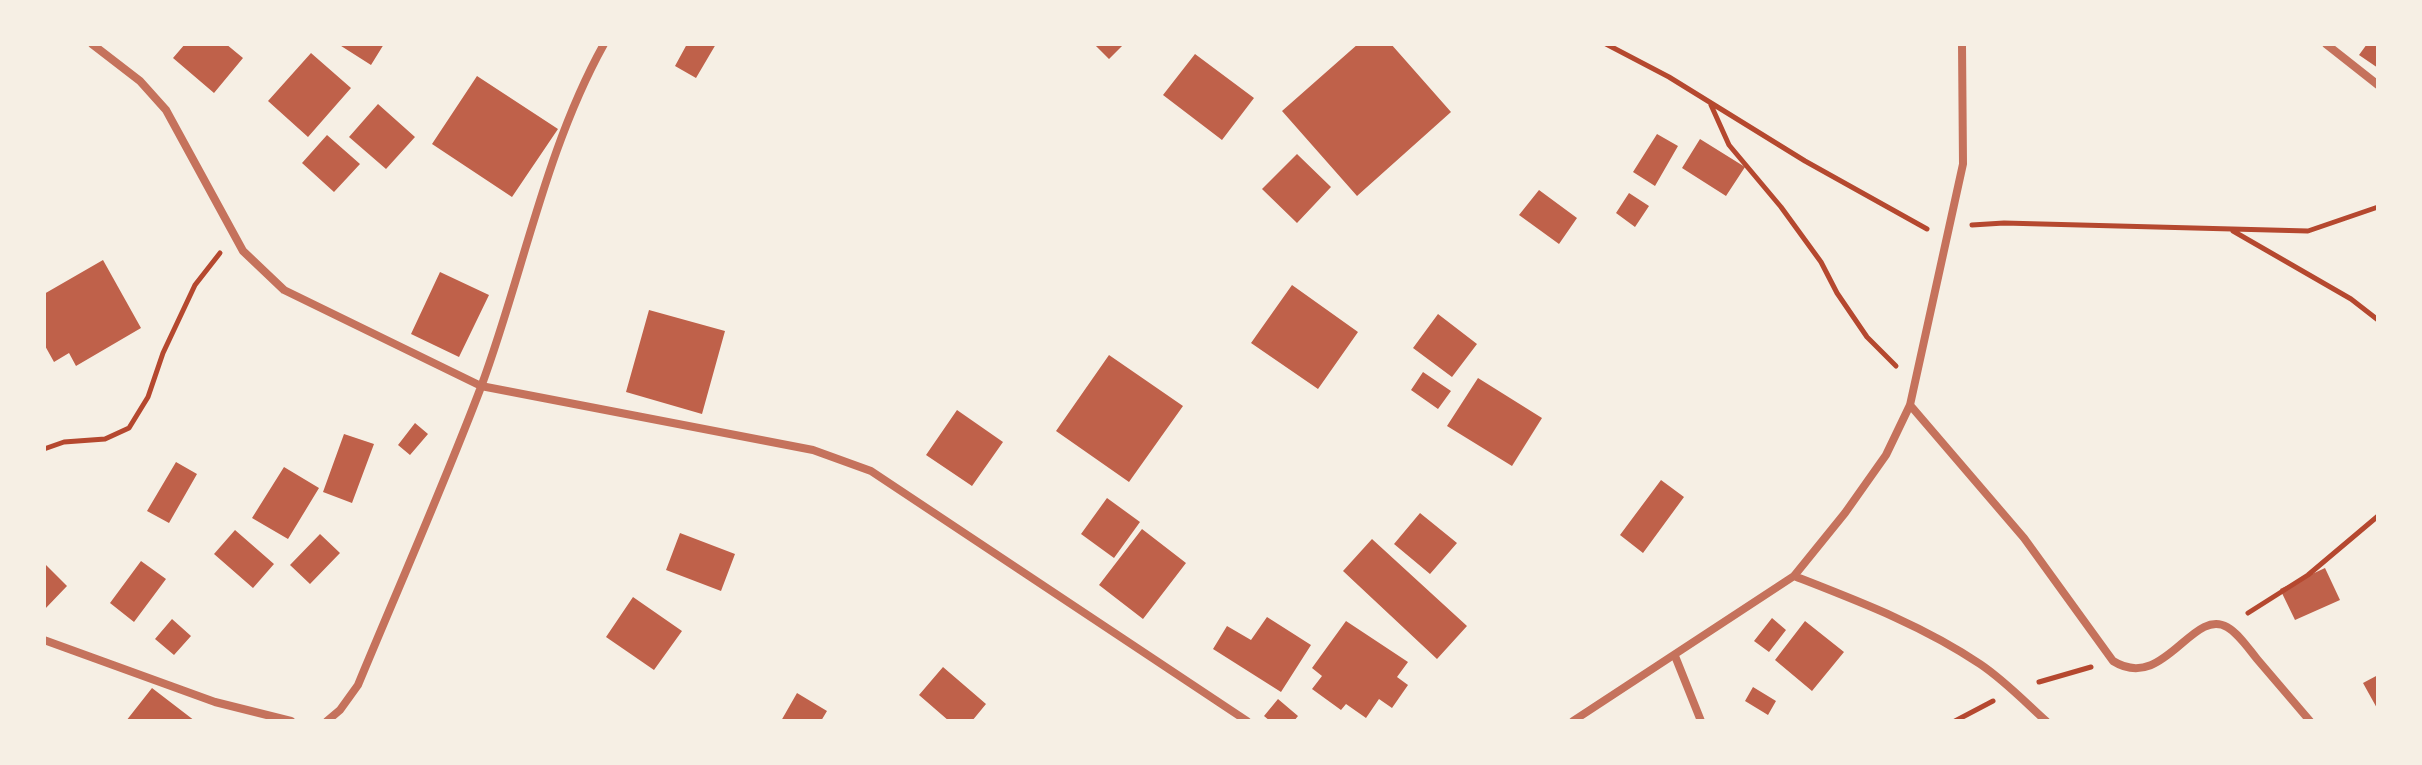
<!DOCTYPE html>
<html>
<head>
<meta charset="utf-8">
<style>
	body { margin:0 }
	#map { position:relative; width:2422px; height:765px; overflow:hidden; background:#f6efe4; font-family:"DejaVu Sans",sans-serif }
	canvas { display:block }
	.frame { position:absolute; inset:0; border:46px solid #f6efe4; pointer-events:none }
</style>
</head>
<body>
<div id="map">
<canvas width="2422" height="765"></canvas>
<div class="frame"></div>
</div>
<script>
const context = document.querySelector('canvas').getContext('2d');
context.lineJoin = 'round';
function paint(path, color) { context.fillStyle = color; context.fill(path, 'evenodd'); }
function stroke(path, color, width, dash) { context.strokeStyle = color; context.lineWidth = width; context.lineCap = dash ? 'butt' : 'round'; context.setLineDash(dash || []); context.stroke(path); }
paint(new Path2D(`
	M 185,44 L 226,44 L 243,58 L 214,93 L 173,58 Z
	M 338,44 L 384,44 L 371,65 Z
	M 687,44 L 716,44 L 696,78 L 675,66 Z
	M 1094,44 L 1124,44 L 1109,59 Z
	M 1358,44 L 1391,44 L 1451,112 L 1357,196 L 1282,111 Z
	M 2367,44 L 2378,46 L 2378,68 L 2359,55 Z
	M 311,53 L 351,88 L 308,137 L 268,101 Z
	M 1195,54 L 1254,98 L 1222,140 L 1163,95 Z
	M 477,76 L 558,129 L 512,197 L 432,144 Z
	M 378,104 L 415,137 L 386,169 L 349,137 Z
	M 1657,134 L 1678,146 L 1655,186 L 1633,172 Z
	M 327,135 L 360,164 L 334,192 L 302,163 Z
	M 1700,139 L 1745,167 L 1726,196 L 1682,168 Z
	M 1297,154 L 1331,187 L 1297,223 L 1262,189 Z
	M 1539,190 L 1577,218 L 1559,244 L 1519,215 Z
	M 1629,193 L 1649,206 L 1635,227 L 1616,213 Z
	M 103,260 L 141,328 L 76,366 L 69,353 L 54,362 L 44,344 L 44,294 Z
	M 440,272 L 489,295 L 459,357 L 411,334 Z
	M 1292,285 L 1358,332 L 1318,389 L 1251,343 Z
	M 649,310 L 725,331 L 702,414 L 626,392 Z
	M 1438,314 L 1477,344 L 1452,377 L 1413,348 Z
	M 1109,355 L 1183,406 L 1129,482 L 1056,431 Z
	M 1423,372 L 1451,391 L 1438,409 L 1411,390 Z
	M 1478,378 L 1542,418 L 1512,466 L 1447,426 Z
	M 957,410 L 1003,442 L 972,486 L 926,455 Z
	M 415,423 L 428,434 L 410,455 L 398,445 Z
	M 344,434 L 374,444 L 352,503 L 323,492 Z
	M 176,462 L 197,474 L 169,523 L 147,511 Z
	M 284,467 L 319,488 L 288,539 L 252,518 Z
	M 1661,480 L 1684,497 L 1643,553 L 1620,535 Z
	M 1107,498 L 1140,522 L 1114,558 L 1081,534 Z
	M 1420,513 L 1457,543 L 1430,574 L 1394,544 Z
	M 1142,529 L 1186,563 L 1143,619 L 1099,585 Z
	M 235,530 L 274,564 L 253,588 L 214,554 Z
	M 680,533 L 735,554 L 721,591 L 666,570 Z
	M 320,534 L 340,553 L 310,584 L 290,565 Z
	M 1372,539 L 1467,626 L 1437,659 L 1343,571 Z
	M 141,561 L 166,579 L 134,622 L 110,603 Z
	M 44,563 L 67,586 L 44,610 Z
	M 2325,568 L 2340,600 L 2295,620 L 2280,589 Z
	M 633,597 L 682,631 L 654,670 L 606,637 Z
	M 1267,617 L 1311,645 L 1281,692 L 1213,649 L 1227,626 L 1251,640 Z
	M 1772,618 L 1786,630 L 1769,652 L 1754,641 Z
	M 172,619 L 191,636 L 174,655 L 155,639 Z
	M 1346,621 L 1408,662 L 1397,677 L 1408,685 L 1392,708 L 1379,699 L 1366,718 L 1346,704 L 1341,710 L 1312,689 L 1322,676 L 1312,668 Z
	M 1805,621 L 1844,652 L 1812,691 L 1775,660 Z
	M 943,667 L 986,704 L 972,721 L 949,721 L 919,695 Z
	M 2378,675 L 2378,710 L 2363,683 Z
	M 1753,687 L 1776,701 L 1768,715 L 1745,701 Z
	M 152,688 L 195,721 L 126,721 Z
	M 797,693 L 827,711 L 821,721 L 781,721 Z
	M 1278,699 L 1298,716 L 1294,721 L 1270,721 L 1264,716 Z`), '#bf614a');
stroke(new Path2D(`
	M 1606,44 L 1669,77 L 1805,161 L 1927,229
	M 1711,105 L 1729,145 L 1781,207 L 1821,262 L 1837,293 L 1867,337 L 1896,366
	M 1972,225 L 2004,223 L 2308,231 L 2378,207
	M 2233,231 L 2351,299 L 2378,320
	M 44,449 L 64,442 L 105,439 L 129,428 L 148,397 L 163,353 L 195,285 L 220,253
	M 2248,613 L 2308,575 L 2378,516
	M 2039,682 L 2091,667
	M 1955,721 L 1993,701`), '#b5482f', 5);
stroke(new Path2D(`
	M 92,44 L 140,81 L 166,110 L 243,251 L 284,290 L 481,386 L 813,450 L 871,471 L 1247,721
	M 2326,44 L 2378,85
	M 1910,405 L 2024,538 L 2113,661 C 2164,693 2192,607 2227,627 C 2239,634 2248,648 2257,659 C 2275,680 2292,700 2310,721
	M 1794,576 C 1858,601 1922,625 1980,664 C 2004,680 2025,702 2046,721
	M 44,640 L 215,702 L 291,721
	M 1675,656 L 1701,721
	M 327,721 L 340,710 L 358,685 C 399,586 443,487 481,387 C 523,274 545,150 604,44
	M 1573,721 L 1794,576 L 1845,513 L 1886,455 L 1910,405 L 1963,164 L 1962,44`), '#c5725c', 8);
</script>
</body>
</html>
